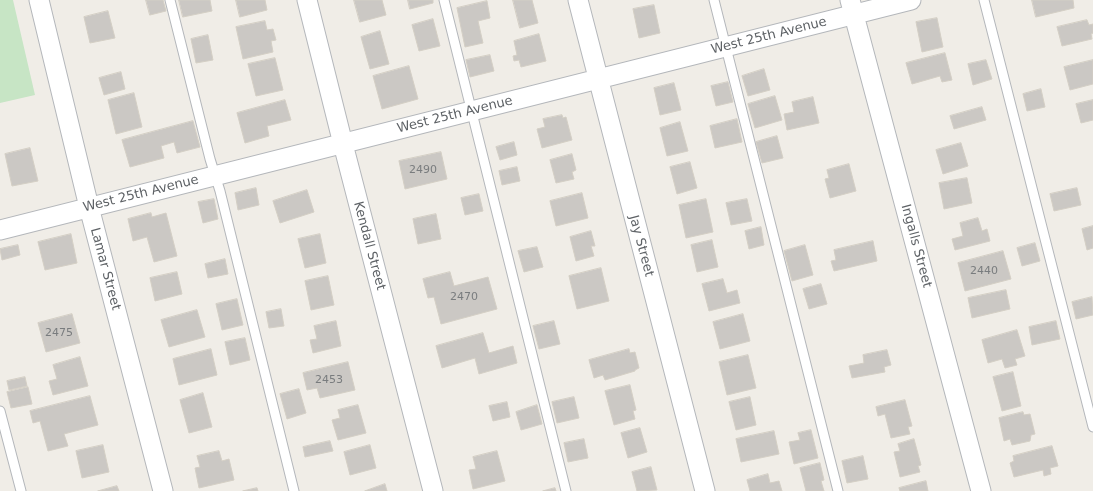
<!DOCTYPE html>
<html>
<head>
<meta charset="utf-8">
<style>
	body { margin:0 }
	canvas { display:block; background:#f0ede7 }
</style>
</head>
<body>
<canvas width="1093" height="491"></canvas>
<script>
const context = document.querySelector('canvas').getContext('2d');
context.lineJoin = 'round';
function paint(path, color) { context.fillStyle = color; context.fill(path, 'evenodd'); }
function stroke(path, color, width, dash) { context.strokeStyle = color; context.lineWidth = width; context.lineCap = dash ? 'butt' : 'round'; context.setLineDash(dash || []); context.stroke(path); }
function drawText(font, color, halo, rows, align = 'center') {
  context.font = font + ' "DejaVu Sans",sans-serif'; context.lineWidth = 4; context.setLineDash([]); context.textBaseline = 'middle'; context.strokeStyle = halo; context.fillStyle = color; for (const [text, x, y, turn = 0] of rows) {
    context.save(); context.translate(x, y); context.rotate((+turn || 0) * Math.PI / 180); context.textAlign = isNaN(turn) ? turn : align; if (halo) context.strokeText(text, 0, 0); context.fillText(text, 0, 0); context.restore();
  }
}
paint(new Path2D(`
	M 0,0 L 13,0 L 35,95 L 0,103 Z`), '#c7e5c5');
const building = new Path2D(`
	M 146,0 L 163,0 L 166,11 L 150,15 Z
	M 179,0 L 210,0 L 212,11 L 183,17 Z
	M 236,0 L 265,0 L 267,10 L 240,17 Z
	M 354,0 L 382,0 L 386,15 L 360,22 Z
	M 408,0 L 433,0 L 433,3 L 410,9 Z
	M 513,0 L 532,0 L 538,23 L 520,28 Z
	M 1032,0 L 1073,0 L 1074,8 L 1036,17 Z
	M 487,1 L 490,18 L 478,21 L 483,43 L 465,47 L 457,8 Z
	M 654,5 L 660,33 L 639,38 L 633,9 Z
	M 108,11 L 115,38 L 90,43 L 84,17 Z
	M 937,18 L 943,47 L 922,52 L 916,22 Z
	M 433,19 L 440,46 L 419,51 L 412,25 Z
	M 1087,20 L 1089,25 L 1093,24 L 1093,33 L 1091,34 L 1092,39 L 1062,46 L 1057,27 Z
	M 265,21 L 267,30 L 273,29 L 276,40 L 271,41 L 273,52 L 243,59 L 236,27 Z
	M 380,31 L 389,64 L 370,69 L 361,37 Z
	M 539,34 L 546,61 L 521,67 L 519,60 L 514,61 L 513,56 L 517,55 L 514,41 Z
	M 208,35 L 213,60 L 196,63 L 191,39 Z
	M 945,53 L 952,80 L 942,82 L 940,76 L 912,84 L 906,63 Z
	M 490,55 L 494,71 L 470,77 L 466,60 Z
	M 275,58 L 283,90 L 256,96 L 248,64 Z
	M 986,60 L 992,79 L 973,85 L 968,64 Z
	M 1093,60 L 1093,84 L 1070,90 L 1064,67 Z
	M 409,66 L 418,99 L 382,109 L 373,76 Z
	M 764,69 L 770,90 L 748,96 L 742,76 Z
	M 121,72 L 125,89 L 104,95 L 99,78 Z
	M 728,82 L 733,102 L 716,106 L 711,86 Z
	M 674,83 L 681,110 L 660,115 L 654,88 Z
	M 1041,89 L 1045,107 L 1027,111 L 1023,94 Z
	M 134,93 L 142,127 L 116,134 L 108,100 Z
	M 775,96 L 782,120 L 755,128 L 748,104 Z
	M 813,97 L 819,123 L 787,130 L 784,114 L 794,112 L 792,102 Z
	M 285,100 L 291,120 L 267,126 L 269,136 L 245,143 L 237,113 Z
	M 1093,100 L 1093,120 L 1081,123 L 1076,104 Z
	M 982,107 L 986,120 L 954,129 L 950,116 Z
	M 562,115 L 563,118 L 566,117 L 572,140 L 542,148 L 537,129 L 545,127 L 543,119 Z
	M 737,119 L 742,142 L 715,148 L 710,126 Z
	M 193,121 L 200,147 L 177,153 L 174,142 L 161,146 L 164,158 L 130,167 L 122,140 Z
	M 680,122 L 688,151 L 667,156 L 660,128 Z
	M 777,136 L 783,158 L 762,163 L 756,142 Z
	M 514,142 L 517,155 L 500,160 L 496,147 Z
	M 961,143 L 968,166 L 943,174 L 936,150 Z
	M 30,148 L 38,181 L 12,186 L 5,154 Z
	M 441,152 L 447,179 L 405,189 L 399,161 Z
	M 572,154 L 576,170 L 572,172 L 574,179 L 556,183 L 550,160 Z
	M 690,162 L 697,188 L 677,194 L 670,167 Z
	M 849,164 L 856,191 L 830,198 L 825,179 L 829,178 L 827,170 Z
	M 517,167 L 520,181 L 502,185 L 499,171 Z
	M 967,178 L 972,203 L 944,209 L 939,183 Z
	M 256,188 L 259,205 L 238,210 L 235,193 Z
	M 1077,188 L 1081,205 L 1054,211 L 1050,194 Z
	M 307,190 L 314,212 L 280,223 L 273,201 Z
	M 582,193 L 588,218 L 556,226 L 550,201 Z
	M 479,194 L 483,211 L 465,215 L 461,198 Z
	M 214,199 L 218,219 L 203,223 L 198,202 Z
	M 706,199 L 713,232 L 686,238 L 679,205 Z
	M 747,199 L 752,221 L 731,225 L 726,203 Z
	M 151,213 L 152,217 L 166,213 L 177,256 L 154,262 L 147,237 L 133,241 L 128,219 Z
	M 436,214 L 441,239 L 418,244 L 413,219 Z
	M 978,218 L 982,231 L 987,229 L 990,241 L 955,250 L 952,239 L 963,236 L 960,223 Z
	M 1093,226 L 1093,248 L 1087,250 L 1082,229 Z
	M 761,227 L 764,245 L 749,249 L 745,231 Z
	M 591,231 L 595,246 L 591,246 L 594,256 L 576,261 L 570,237 Z
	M 71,234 L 77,263 L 45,270 L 38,242 Z
	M 320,234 L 326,263 L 305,268 L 298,239 Z
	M 712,240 L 718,267 L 697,272 L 691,245 Z
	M 873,241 L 877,261 L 834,271 L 831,261 L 836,260 L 834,250 Z
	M 1035,243 L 1040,261 L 1022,266 L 1017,248 Z
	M 18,245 L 20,255 L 2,260 L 0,249 Z
	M 805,245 L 813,275 L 792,281 L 784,251 Z
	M 537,247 L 543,267 L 524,272 L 518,251 Z
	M 1003,251 L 1011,279 L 965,291 L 958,263 Z
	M 225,259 L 228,274 L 208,278 L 205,264 Z
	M 601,268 L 609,301 L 577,309 L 569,276 Z
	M 177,272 L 182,294 L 155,301 L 150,278 Z
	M 450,272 L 454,286 L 488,277 L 497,309 L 441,324 L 434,297 L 428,298 L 423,279 Z
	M 328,276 L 334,305 L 311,310 L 305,281 Z
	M 723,279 L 727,293 L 737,290 L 740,303 L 709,311 L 702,284 Z
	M 821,284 L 827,304 L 809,309 L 803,289 Z
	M 1006,290 L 1010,309 L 972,318 L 968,298 Z
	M 1092,297 L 1093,315 L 1076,319 L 1072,302 Z
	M 237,299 L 243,325 L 222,330 L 216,304 Z
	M 281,309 L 284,326 L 269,328 L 266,312 Z
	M 197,310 L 205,337 L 169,347 L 161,320 Z
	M 72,314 L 80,343 L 46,352 L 38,323 Z
	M 743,314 L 750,341 L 720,349 L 713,322 Z
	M 336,321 L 341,346 L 313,353 L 310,340 L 317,339 L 314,326 Z
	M 554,321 L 560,344 L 539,349 L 533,326 Z
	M 1056,321 L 1060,339 L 1032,345 L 1029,327 Z
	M 1017,330 L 1025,356 L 1015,359 L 1017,365 L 1005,368 L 1002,359 L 988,363 L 982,340 Z
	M 483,333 L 489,353 L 513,346 L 517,363 L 479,374 L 475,358 L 442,368 L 436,346 Z
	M 245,338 L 250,360 L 230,365 L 225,342 Z
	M 211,349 L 217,375 L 179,385 L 173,359 Z
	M 629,349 L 630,353 L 635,352 L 639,368 L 635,370 L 635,371 L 605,380 L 603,375 L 594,378 L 589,360 Z
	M 887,350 L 891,365 L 884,367 L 885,372 L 852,378 L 849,366 L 864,363 L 863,355 Z
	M 748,355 L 756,388 L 727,395 L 719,362 Z
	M 80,357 L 88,386 L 53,395 L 49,381 L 57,379 L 53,365 Z
	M 348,362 L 355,390 L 320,398 L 317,388 L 307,390 L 303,373 Z
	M 1013,372 L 1021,406 L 1002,411 L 993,377 Z
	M 25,377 L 27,386 L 9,390 L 7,381 Z
	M 630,385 L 636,410 L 633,411 L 635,419 L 614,425 L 605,391 Z
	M 28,387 L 32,404 L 11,408 L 7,392 Z
	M 299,389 L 306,413 L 287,419 L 280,394 Z
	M 203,393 L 212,427 L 189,433 L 180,400 Z
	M 90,396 L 98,425 L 64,434 L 68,446 L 48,451 L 40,421 L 33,423 L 30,411 Z
	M 574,397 L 579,418 L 557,423 L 552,402 Z
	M 750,397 L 756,425 L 736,430 L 729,402 Z
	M 905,400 L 912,426 L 908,427 L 910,434 L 891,438 L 885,414 L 878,416 L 876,407 Z
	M 507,402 L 510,417 L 493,421 L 489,406 Z
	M 358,405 L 366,433 L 338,440 L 332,420 L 340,418 L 338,410 Z
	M 537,405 L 542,424 L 521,430 L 516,412 Z
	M 1023,412 L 1024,415 L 1030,414 L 1035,434 L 1031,435 L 1030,441 L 1012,445 L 1010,439 L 1004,441 L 999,418 Z
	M 640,428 L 647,452 L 628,458 L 621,433 Z
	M 811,430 L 818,458 L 794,464 L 789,442 L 800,440 L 798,433 Z
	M 774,431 L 779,454 L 741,462 L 736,439 Z
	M 584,439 L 588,458 L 568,462 L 564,443 Z
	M 914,439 L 921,465 L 918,466 L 920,472 L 900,477 L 894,452 L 900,451 L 898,444 Z
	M 330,441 L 333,451 L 305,457 L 303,447 Z
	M 103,445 L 109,472 L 82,478 L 76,451 Z
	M 370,445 L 376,468 L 350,475 L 344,452 Z
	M 1052,446 L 1058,466 L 1050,468 L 1051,474 L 1044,476 L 1043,470 L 1014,477 L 1010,463 L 1014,461 L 1013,456 Z
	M 219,451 L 222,461 L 229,459 L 234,480 L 199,488 L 195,468 L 200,467 L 197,456 Z
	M 497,451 L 505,481 L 473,489 L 469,470 L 476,469 L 473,457 Z
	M 863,456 L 868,479 L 847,483 L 842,461 Z
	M 820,463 L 824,480 L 821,481 L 824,491 L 806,491 L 800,468 Z
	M 651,467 L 657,490 L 637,491 L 632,472 Z
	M 768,474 L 770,483 L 779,481 L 782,491 L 750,491 L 747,480 Z
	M 926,481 L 928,491 L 900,491 L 899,488 Z
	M 385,484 L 387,491 L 365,491 Z
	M 117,486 L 119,491 L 98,491 Z
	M 257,488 L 258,491 L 243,491 Z
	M 555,488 L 556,491 L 543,491 Z`);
paint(building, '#cbc8c4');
stroke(building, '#d4cfc5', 1);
const lane = new Path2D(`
	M 170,0 L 210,159 L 220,191 L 294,491
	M 444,0 L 566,491
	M 714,0 L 838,491
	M 984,0 L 1093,427
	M 0,411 L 21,491`);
const street = new Path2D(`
	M 39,0 L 89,207 L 163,491
	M 307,0 L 343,144 L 433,491
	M 578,0 L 705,491
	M 850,0 L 981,491
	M 0,230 L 911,0`);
stroke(lane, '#b4b7bb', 11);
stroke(street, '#b4b7bb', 21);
stroke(lane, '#fff', 9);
stroke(street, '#fff', 19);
drawText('11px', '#797c7e', null, [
	["2490",423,170],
	["2440",984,271],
	["2470",464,297],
	["2475",59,333],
	["2453",329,380]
]);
drawText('13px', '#5e6266', '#fff', [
	["West 25th Avenue",769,36,-14],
	["West 25th Avenue",455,115,-14],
	["West 25th Avenue",141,194,-14],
	["Kendall Street",369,246,75],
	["Jay Street",641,246,75],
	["Ingalls Street",916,246,75],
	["Lamar Street",105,269,75]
]);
</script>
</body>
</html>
